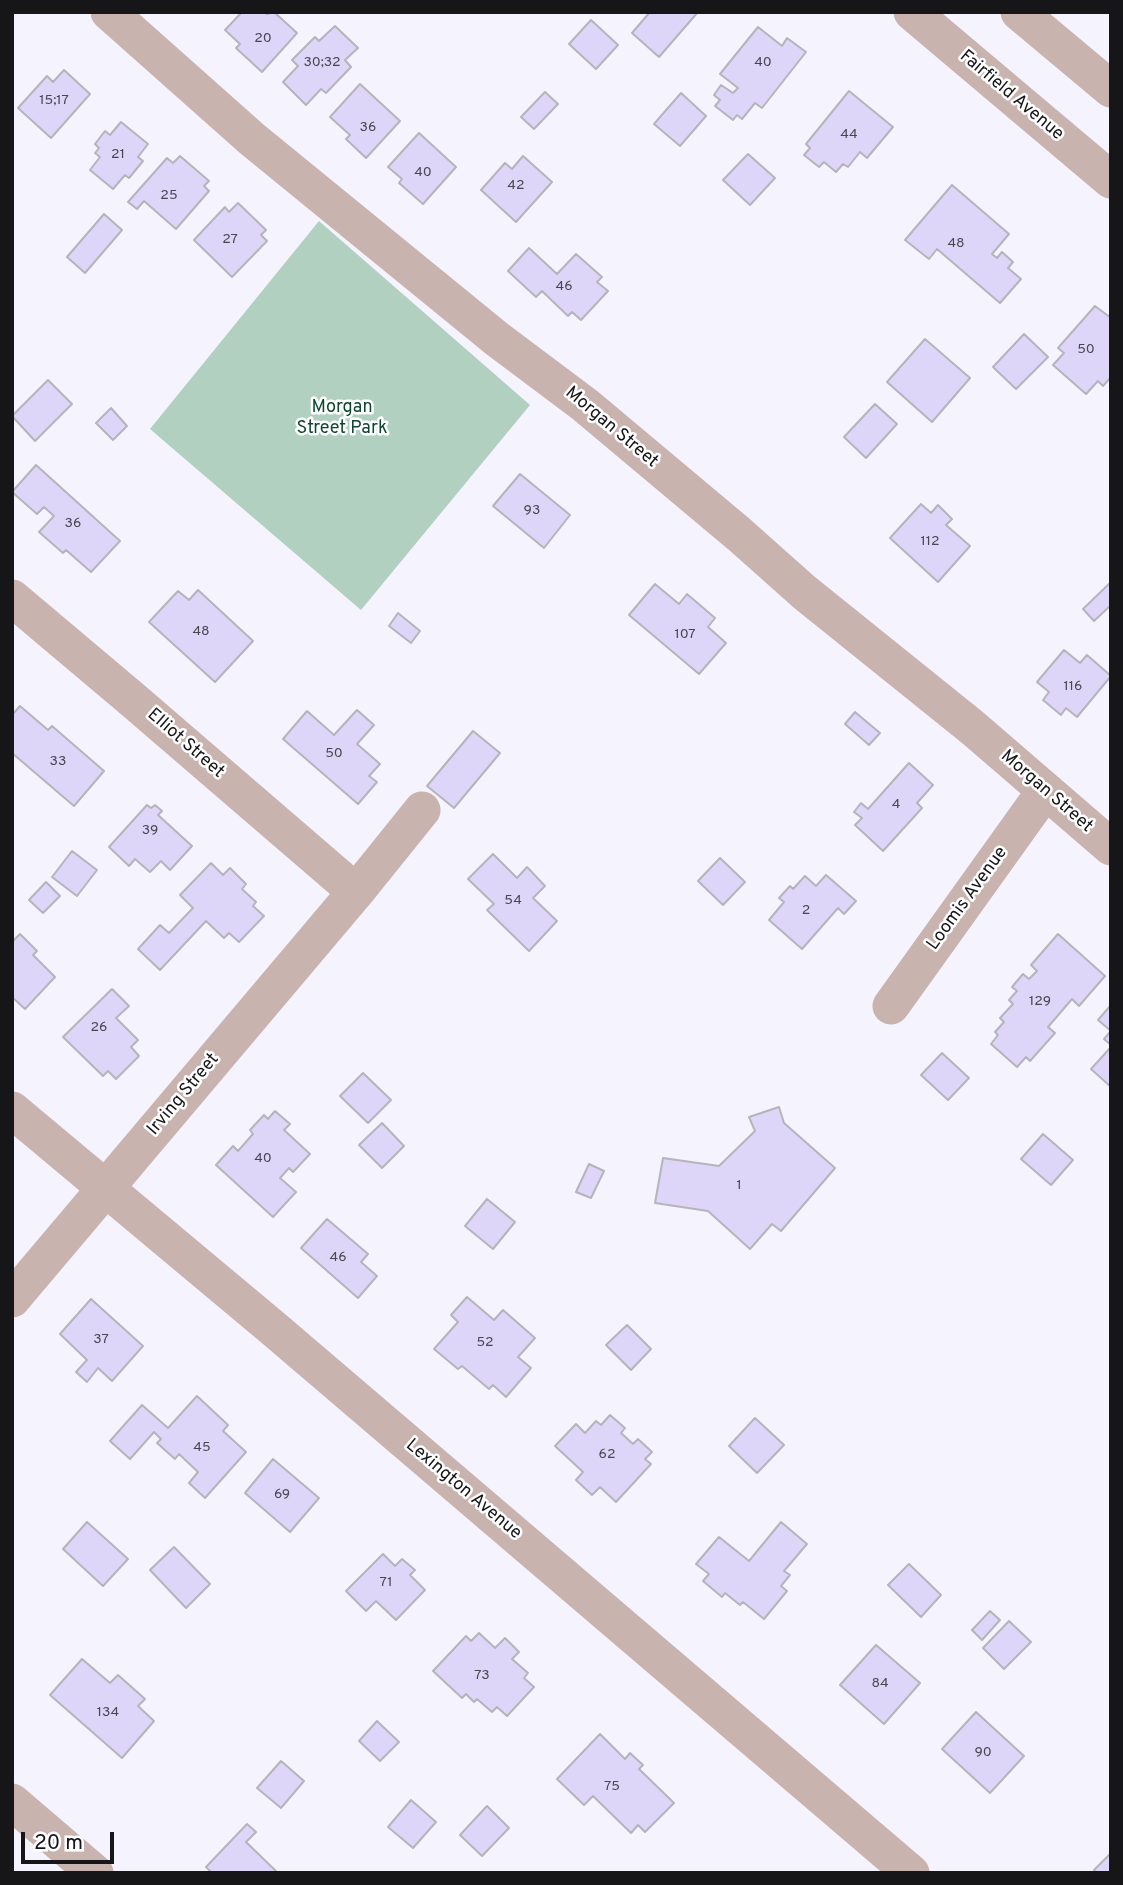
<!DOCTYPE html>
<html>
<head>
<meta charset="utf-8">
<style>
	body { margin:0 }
	#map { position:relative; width:1123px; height:1885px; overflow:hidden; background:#f5f3fd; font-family:Overpass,sans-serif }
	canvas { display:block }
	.frame { position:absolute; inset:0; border:14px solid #161619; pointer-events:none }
	.scale { position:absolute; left:21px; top:1832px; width:93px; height:32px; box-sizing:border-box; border:4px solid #161619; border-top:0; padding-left:9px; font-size:21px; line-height:24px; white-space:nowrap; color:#161619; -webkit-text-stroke:5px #fff; paint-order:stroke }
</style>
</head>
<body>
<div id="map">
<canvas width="1123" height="1885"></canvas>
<div class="frame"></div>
<div class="scale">20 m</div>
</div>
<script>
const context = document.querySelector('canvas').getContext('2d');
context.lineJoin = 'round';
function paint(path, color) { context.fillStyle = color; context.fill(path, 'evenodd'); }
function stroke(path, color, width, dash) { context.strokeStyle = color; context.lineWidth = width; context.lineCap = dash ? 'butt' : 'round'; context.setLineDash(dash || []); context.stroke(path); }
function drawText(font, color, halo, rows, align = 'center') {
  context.font = font + ' Overpass,sans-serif'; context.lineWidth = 5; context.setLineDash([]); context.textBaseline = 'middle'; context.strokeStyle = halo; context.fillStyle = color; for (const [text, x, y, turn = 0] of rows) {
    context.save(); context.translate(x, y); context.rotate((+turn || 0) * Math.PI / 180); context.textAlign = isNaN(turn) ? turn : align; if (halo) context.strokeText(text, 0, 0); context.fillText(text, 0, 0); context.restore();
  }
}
paint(new Path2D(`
	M 319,221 L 530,405 L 361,610 L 150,429 Z`), '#b1d0bf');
const building = new Path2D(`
	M 242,12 L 265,12 L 267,14 L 274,12 L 297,33 L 262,72 L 236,48 L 240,44 L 225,30 Z
	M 650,12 L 698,12 L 659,57 L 632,33 Z
	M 591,20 L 618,45 L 596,69 L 569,44 Z
	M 335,26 L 358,48 L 345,60 L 351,67 L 326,93 L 321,89 L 306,105 L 283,82 L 298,66 L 292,60 L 315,37 L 319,41 Z
	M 758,27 L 782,46 L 787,38 L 806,52 L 762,108 L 755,103 L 742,119 L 737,115 L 733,120 L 715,106 L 720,100 L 714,95 L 721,85 L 733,93 L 738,88 L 720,74 Z
	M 64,70 L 90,94 L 51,138 L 18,108 L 47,76 L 53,82 Z
	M 360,84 L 400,121 L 366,158 L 346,139 L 350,135 L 330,117 Z
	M 849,91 L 893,127 L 867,158 L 860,152 L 848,167 L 843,164 L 836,172 L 824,162 L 819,167 L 804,155 L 810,148 L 806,144 Z
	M 545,92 L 558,104 L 534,129 L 521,117 Z
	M 681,93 L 706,116 L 680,146 L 654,124 Z
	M 121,122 L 148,144 L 138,157 L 143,161 L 129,178 L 125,175 L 113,189 L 90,170 L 100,157 L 95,153 L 99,148 L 95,144 L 105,131 L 110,135 Z
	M 419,133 L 456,167 L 423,204 L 399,183 L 402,179 L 388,167 Z
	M 748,154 L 775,178 L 750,205 L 723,180 Z
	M 180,156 L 209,181 L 204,186 L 209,191 L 176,229 L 144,201 L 137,209 L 128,202 L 167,158 L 173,163 Z
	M 523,156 L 552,182 L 516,222 L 481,190 L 505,163 L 512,169 Z
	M 952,185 L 1009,234 L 992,254 L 997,258 L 1002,252 L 1013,262 L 1008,268 L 1021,279 L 1000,303 L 937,249 L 929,259 L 905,240 Z
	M 238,203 L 266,230 L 261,235 L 267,241 L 232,277 L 194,240 L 225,207 L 229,212 Z
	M 104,214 L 122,230 L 85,273 L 67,257 Z
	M 529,248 L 557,274 L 576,254 L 602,277 L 597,282 L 608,291 L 581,320 L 572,312 L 568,316 L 542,291 L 536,297 L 508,271 Z
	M 1095,306 L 1111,318 L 1111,377 L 1103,386 L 1098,381 L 1086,394 L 1053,365 L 1064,353 L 1058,348 Z
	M 1024,334 L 1048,357 L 1016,389 L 993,367 Z
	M 925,339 L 970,378 L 932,422 L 887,382 Z
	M 48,380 L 72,404 L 35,441 L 12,416 Z
	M 875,404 L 897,424 L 866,458 L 844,437 Z
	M 111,408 L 127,426 L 113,440 L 96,423 Z
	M 36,465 L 120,541 L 91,572 L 66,550 L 63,553 L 39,532 L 54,516 L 44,507 L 37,514 L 12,492 Z
	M 520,474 L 570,515 L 544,548 L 493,506 Z
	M 921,504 L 931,513 L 938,505 L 952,519 L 946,525 L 970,546 L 938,582 L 890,538 Z
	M 1111,582 L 1111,605 L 1094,621 L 1083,609 Z
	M 655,584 L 679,604 L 687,594 L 715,618 L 708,627 L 726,643 L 699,674 L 629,615 Z
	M 198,590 L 253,641 L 215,682 L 149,622 L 178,591 L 189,600 Z
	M 398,613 L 420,631 L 411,643 L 389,626 Z
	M 1064,650 L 1080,663 L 1087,655 L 1111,676 L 1077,717 L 1066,708 L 1061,715 L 1043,700 L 1049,692 L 1037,682 Z
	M 20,706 L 48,730 L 52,726 L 104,771 L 74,806 L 12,753 L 12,715 Z
	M 357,710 L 374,725 L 357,744 L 380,764 L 369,776 L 377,782 L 358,804 L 283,739 L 307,711 L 334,735 Z
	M 855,712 L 880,733 L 869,745 L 845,724 Z
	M 473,731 L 500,753 L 454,808 L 427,786 Z
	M 909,763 L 933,785 L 917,803 L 922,808 L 883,851 L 855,825 L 862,818 L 854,812 L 861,803 L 868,809 Z
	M 147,805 L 151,808 L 155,805 L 162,811 L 158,815 L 192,846 L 170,870 L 161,861 L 150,872 L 135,859 L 129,866 L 109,847 Z
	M 72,851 L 97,870 L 77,896 L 52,877 Z
	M 493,854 L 517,878 L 527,867 L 545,886 L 533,898 L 557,921 L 529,951 L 487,910 L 494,904 L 468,879 Z
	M 720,858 L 745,882 L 723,905 L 698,881 Z
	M 211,863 L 223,875 L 230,868 L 246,884 L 242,889 L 256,902 L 253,906 L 264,916 L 239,942 L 229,933 L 224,938 L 206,921 L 160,970 L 138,949 L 160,925 L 169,933 L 193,908 L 180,895 Z
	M 826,875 L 856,901 L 844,914 L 838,908 L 802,949 L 769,920 L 784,902 L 779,898 L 790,886 L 793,889 L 805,876 L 816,886 Z
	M 46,882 L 60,896 L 43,913 L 29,900 Z
	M 20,934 L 37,951 L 33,955 L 55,977 L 25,1009 L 12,997 L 12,942 Z
	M 1058,934 L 1105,976 L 1079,1006 L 1072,999 L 1048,1027 L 1055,1033 L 1030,1061 L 1026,1057 L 1017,1067 L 991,1044 L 998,1035 L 995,1032 L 1004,1022 L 1000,1018 L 1013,1004 L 1009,1000 L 1017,991 L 1012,987 L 1023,974 L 1029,979 L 1037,971 L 1031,965 Z
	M 112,989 L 129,1006 L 116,1018 L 138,1040 L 131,1047 L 139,1056 L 116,1079 L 108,1071 L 103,1076 L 63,1037 Z
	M 1111,1005 L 1111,1045 L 1104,1039 L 1111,1031 L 1098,1020 Z
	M 1111,1047 L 1111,1087 L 1091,1069 Z
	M 942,1053 L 969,1078 L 948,1100 L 921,1075 Z
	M 363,1073 L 391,1100 L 368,1123 L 340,1096 Z
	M 779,1107 L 784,1123 L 835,1168 L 781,1231 L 772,1224 L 750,1249 L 708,1211 L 655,1203 L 663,1158 L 719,1166 L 755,1131 L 749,1117 Z
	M 275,1111 L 290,1124 L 284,1130 L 310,1154 L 293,1172 L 289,1168 L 280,1178 L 296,1192 L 273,1217 L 216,1165 L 233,1146 L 238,1151 L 253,1134 L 250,1130 L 264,1115 L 268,1119 Z
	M 382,1123 L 404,1146 L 382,1168 L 359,1145 Z
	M 1043,1134 L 1073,1160 L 1051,1185 L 1021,1159 Z
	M 589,1164 L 604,1171 L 591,1198 L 576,1192 Z
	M 487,1199 L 515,1222 L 493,1249 L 465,1226 Z
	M 327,1219 L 368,1254 L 361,1262 L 377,1276 L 358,1298 L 301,1248 Z
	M 467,1297 L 494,1320 L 503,1310 L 535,1338 L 518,1357 L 531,1368 L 506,1397 L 493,1385 L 489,1389 L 462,1366 L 458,1369 L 434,1349 L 458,1322 L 451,1315 Z
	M 91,1299 L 143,1346 L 112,1381 L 98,1368 L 87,1382 L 76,1372 L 87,1360 L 60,1334 Z
	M 627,1325 L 651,1349 L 631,1370 L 606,1345 Z
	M 197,1396 L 228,1425 L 223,1431 L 246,1452 L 205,1498 L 189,1483 L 198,1472 L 179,1454 L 175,1459 L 157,1443 L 161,1439 L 154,1432 L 130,1459 L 110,1441 L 142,1405 L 168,1428 Z
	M 610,1415 L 625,1428 L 621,1433 L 633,1444 L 638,1439 L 652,1452 L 645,1459 L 651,1464 L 616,1502 L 600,1487 L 592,1495 L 576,1480 L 583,1472 L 555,1446 L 576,1424 L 585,1433 L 596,1421 L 601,1425 Z
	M 755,1418 L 784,1445 L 757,1473 L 729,1446 Z
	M 273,1459 L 319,1498 L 290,1532 L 245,1493 Z
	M 87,1522 L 128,1559 L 103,1586 L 63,1549 Z
	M 781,1522 L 807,1544 L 784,1571 L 790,1575 L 781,1586 L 787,1591 L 764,1619 L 743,1602 L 740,1605 L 725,1593 L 722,1597 L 703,1581 L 709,1574 L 696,1564 L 719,1537 L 749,1561 Z
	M 174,1547 L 210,1584 L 186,1608 L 150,1570 Z
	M 383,1554 L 395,1566 L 402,1559 L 415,1570 L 410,1575 L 425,1590 L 396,1620 L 376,1601 L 366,1611 L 346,1591 Z
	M 909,1564 L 941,1595 L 921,1617 L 888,1585 Z
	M 990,1611 L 1000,1620 L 982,1640 L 972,1630 Z
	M 1009,1621 L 1031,1642 L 1004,1669 L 983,1648 Z
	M 479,1633 L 495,1648 L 505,1638 L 519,1652 L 512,1659 L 528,1673 L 524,1678 L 534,1687 L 507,1716 L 497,1707 L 492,1712 L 477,1699 L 474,1702 L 466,1694 L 462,1698 L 433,1671 L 466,1636 L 471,1641 Z
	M 876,1645 L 920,1683 L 884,1724 L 840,1685 Z
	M 82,1659 L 110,1683 L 118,1675 L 145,1699 L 138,1706 L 154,1721 L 122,1758 L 50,1695 Z
	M 976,1712 L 1024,1756 L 990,1793 L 942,1749 Z
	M 377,1721 L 399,1742 L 380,1761 L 359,1741 Z
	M 600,1734 L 625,1759 L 630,1753 L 643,1765 L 639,1769 L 674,1803 L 645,1832 L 638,1825 L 631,1833 L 593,1796 L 584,1805 L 557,1779 Z
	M 281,1761 L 304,1781 L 281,1808 L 257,1788 Z
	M 411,1800 L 436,1822 L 413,1848 L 388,1827 Z
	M 487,1806 L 509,1828 L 482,1856 L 460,1835 Z
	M 247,1824 L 256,1832 L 246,1842 L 278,1873 L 212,1873 L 206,1867 Z
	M 1111,1853 L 1111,1873 L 1097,1873 L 1094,1870 Z`);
paint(building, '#ded6f8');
stroke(building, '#b5b4bc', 2);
stroke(new Path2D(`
	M 109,12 L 252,139 L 497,339 L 585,405 L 740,535 L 804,592 L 973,728 L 1111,847
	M 912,12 L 1111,180
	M 1019,12 L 1111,89
	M 12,598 L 133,700 L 356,892
	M 891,1006 L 1045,791
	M 12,1110 L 274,1329 L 911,1873
	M 12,1299 L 360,887 L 422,810
	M 12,1802 L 95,1873`), '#c9b3ae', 37);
drawText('14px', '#484651', null, [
	["20",263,39],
	["30;32",322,63],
	["40",763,63],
	["15;17",54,101],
	["36",368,128],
	["44",849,135],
	["21",118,155],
	["40",423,173],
	["42",516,186],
	["25",169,196],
	["27",230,240],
	["48",956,244],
	["46",564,287],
	["50",1086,350],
	["93",532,511],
	["36",73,524],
	["112",930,542],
	["48",201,632],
	["107",685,635],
	["116",1073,687],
	["50",334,754],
	["33",58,762],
	["4",896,805],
	["39",150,831],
	["54",513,901],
	["2",806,911],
	["129",1040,1002],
	["26",99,1028],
	["40",263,1159],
	["1",739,1186],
	["46",338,1258],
	["37",101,1340],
	["52",485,1343],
	["45",202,1448],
	["62",607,1455],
	["69",282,1495],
	["71",386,1583],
	["73",482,1676],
	["84",880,1684],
	["134",108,1713],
	["90",983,1753],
	["75",612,1787]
]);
drawText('18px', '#161619', '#fff', [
	["Fairfield Avenue",1011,96,40],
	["Morgan Street",611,428,40],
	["Elliot Street",185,744,41],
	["Morgan Street",1046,792,41],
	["Loomis Avenue",968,899,-54],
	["Irving Street",184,1095,-50],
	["Lexington Avenue",463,1490,40]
]);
drawText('18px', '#0d4731', '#fff', [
	["Morgan",342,408],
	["Street Park",342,429]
]);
</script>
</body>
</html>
